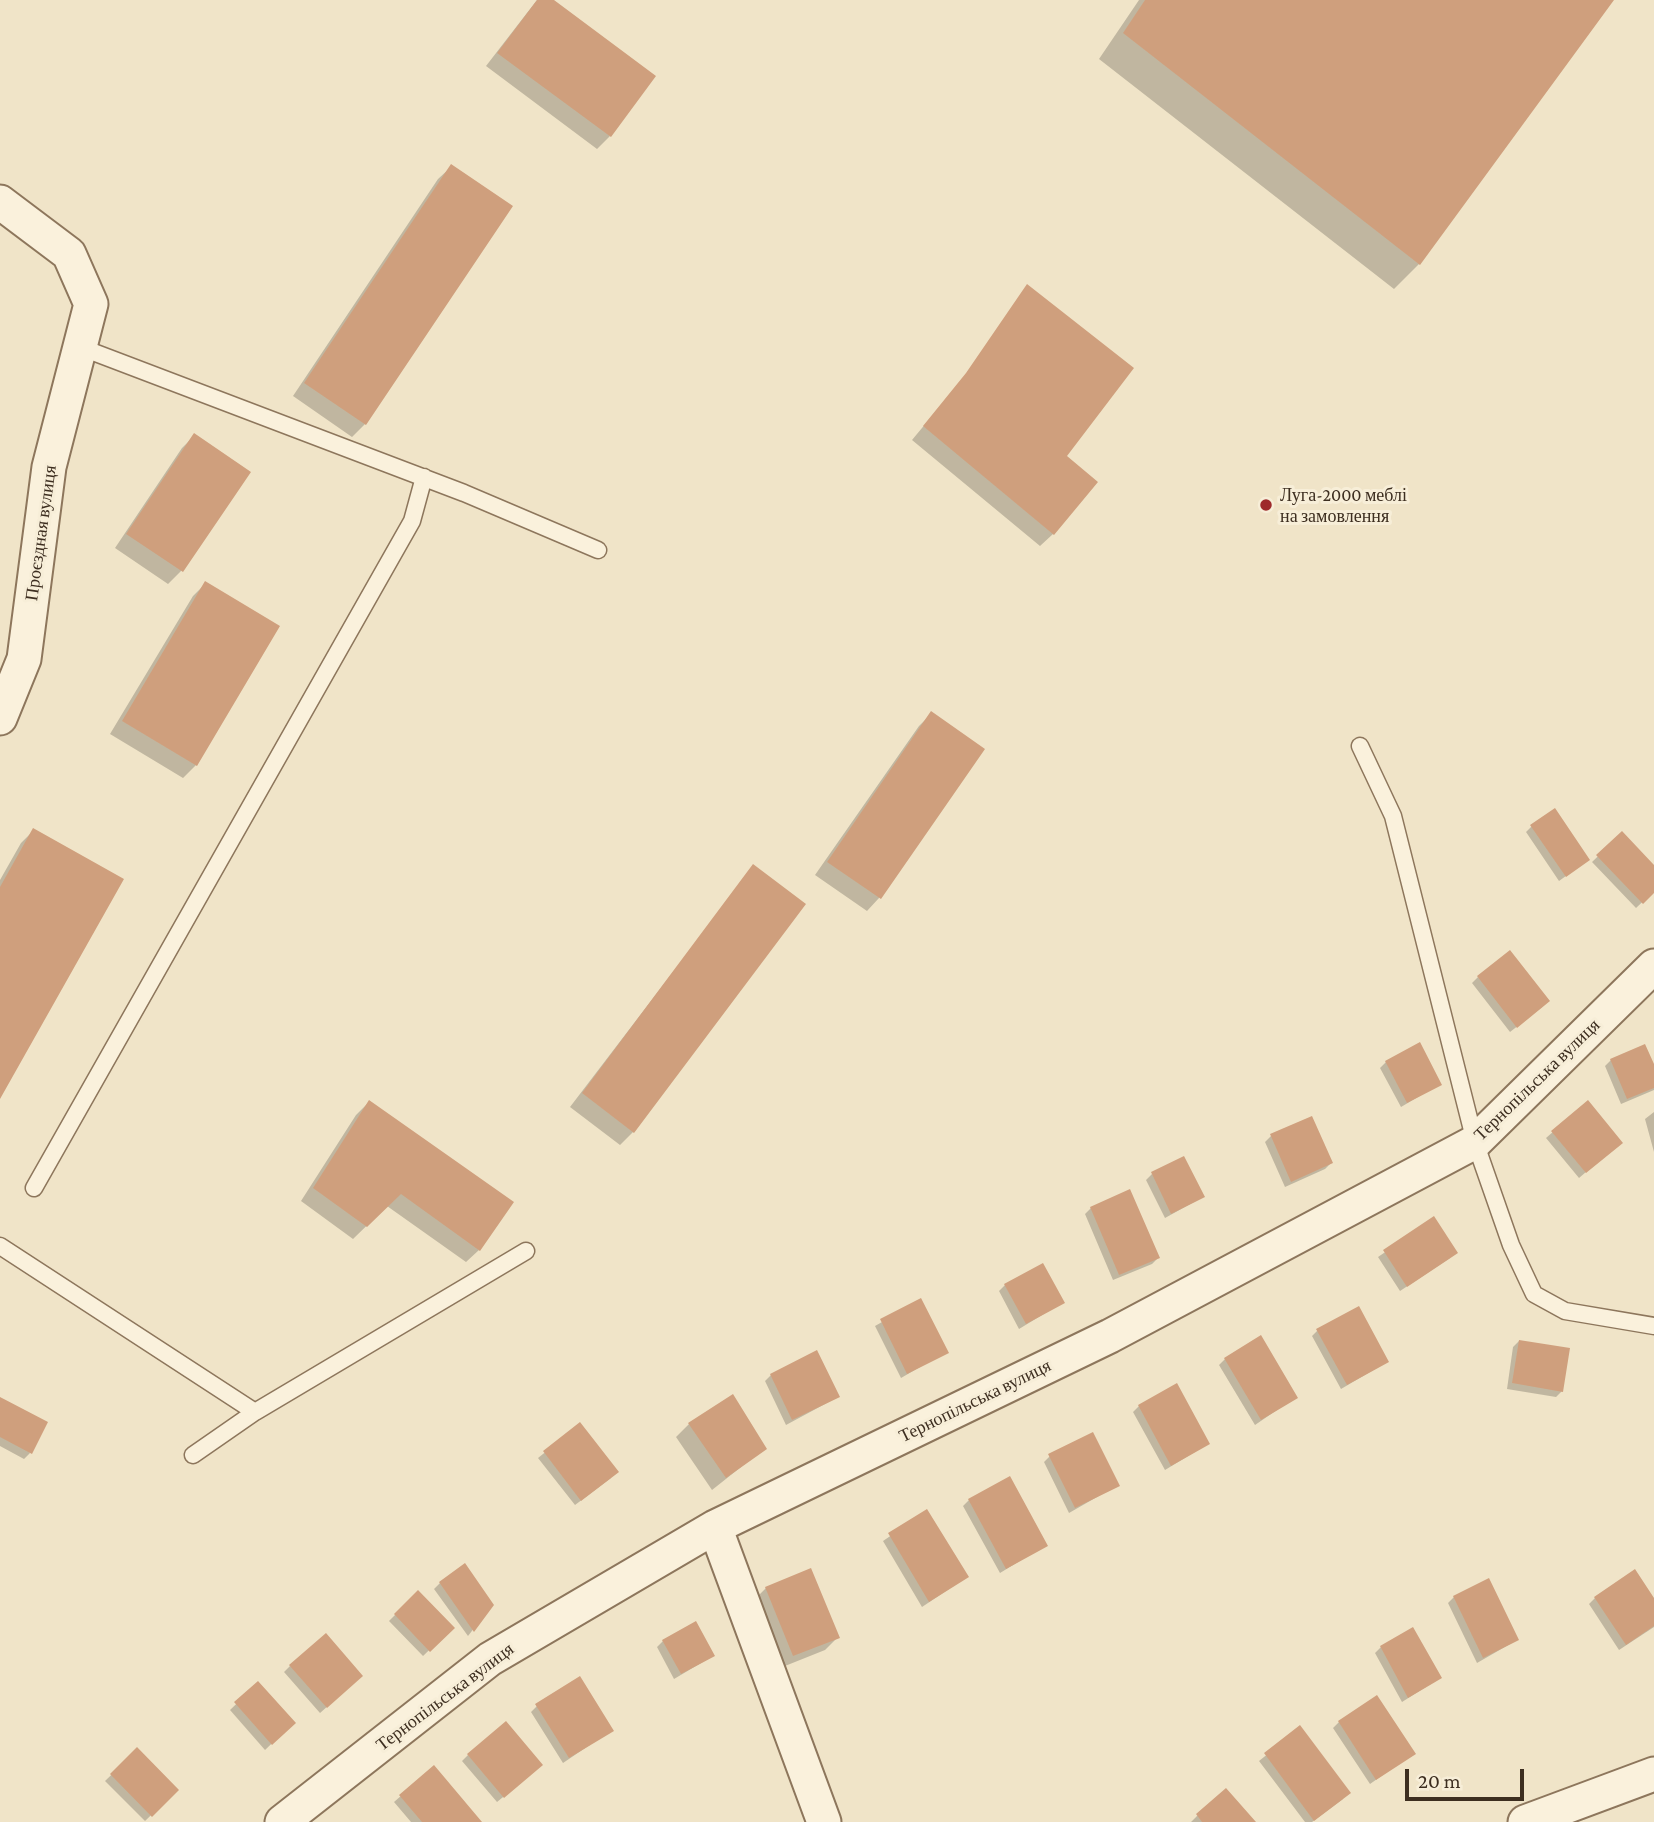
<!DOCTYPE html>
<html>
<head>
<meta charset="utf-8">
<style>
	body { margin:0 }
	#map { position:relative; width:1654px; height:1822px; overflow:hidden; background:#f0e4c8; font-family:"Crimson Pro",serif }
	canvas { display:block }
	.scale { position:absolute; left:1405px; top:1769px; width:119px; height:32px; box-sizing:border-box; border:4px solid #3d2e20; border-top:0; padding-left:9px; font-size:21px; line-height:24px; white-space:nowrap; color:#3d2e20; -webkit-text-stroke:5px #f7eed8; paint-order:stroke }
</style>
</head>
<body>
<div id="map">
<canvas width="1654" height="1822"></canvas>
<div class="scale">20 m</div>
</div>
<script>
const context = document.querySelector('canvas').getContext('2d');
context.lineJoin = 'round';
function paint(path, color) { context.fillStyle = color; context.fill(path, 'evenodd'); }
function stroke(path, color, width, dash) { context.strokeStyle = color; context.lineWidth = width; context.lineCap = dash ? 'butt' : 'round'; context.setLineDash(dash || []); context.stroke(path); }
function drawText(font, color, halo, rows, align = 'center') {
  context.font = font + ' "Crimson Pro",serif'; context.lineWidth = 6; context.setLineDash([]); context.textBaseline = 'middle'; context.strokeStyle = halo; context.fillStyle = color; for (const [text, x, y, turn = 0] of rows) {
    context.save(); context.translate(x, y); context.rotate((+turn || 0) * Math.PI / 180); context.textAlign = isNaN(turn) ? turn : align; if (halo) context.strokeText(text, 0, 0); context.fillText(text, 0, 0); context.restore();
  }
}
paint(new Path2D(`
	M 537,0 L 551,0 L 610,136 L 597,149 L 486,66 Z
	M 1139,0 L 1612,0 L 1419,264 L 1394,289 L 1099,59 Z
	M 451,167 L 365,424 L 352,437 L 293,396 L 438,179 Z
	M 961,381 L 1065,456 L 1053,534 L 1040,546 L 912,440 Z
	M 195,435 L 248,472 L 181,571 L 168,584 L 115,548 L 182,448 Z
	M 206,583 L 196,765 L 183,778 L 110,734 L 193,596 Z
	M 932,713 L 879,898 L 867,911 L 815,875 L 919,726 Z
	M 1532,826 L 1588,860 L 1559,881 L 1526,832 Z
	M 34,830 L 0,1096 L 0,880 L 21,843 Z
	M 1622,833 L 1654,867 L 1654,891 L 1636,908 L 1592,862 Z
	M 754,866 L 633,1132 L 620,1145 L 570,1107 Z
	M 1478,977 L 1542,1007 L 1510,1032 L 1472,983 Z
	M 1611,1060 L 1654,1069 L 1654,1090 L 1621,1104 L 1605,1066 Z
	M 1386,1062 L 1440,1084 L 1401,1107 L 1380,1068 Z
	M 369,1102 L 479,1250 L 466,1262 L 387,1206 L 353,1239 L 301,1201 L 356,1115 Z
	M 1587,1102 L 1614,1148 L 1579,1178 L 1546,1138 Z
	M 1654,1112 L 1654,1152 L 1645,1119 Z
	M 1311,1118 L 1331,1163 L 1325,1169 L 1285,1187 L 1265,1142 L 1271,1136 Z
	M 1152,1174 L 1203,1197 L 1165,1218 L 1146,1180 Z
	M 1091,1208 L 1158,1258 L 1152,1264 L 1113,1280 L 1085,1214 Z
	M 1434,1219 L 1450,1258 L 1400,1291 L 1378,1257 Z
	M 1005,1285 L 1062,1303 L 1019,1329 L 999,1291 Z
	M 921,1300 L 946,1352 L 901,1378 L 875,1326 Z
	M 1318,1330 L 1387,1362 L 1341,1389 L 1312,1336 Z
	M 1519,1341 L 1562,1391 L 1556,1397 L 1507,1389 L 1513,1347 Z
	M 1225,1359 L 1296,1397 L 1255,1425 L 1219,1365 Z
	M 771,1375 L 838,1397 L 786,1425 L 765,1381 Z
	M 0,1400 L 30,1453 L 24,1459 L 0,1446 Z
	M 1139,1406 L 1208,1444 L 1165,1470 L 1133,1412 Z
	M 689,1424 L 765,1448 L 712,1490 L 676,1437 Z
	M 579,1425 L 611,1478 L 575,1505 L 538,1458 Z
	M 1050,1456 L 1118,1485 L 1069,1513 L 1044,1462 Z
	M 969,1500 L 1046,1545 L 1000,1573 L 963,1506 Z
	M 927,1511 L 967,1577 L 922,1607 L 883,1541 Z
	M 440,1583 L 492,1605 L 468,1636 L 434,1589 Z
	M 766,1588 L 838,1637 L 825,1650 L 780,1668 L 753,1601 Z
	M 418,1592 L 452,1628 L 423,1656 L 389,1621 Z
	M 1454,1597 L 1517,1640 L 1477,1663 L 1448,1603 Z
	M 1595,1598 L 1654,1601 L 1654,1627 L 1619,1650 L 1589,1604 Z
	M 663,1641 L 713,1656 L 674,1679 L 657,1647 Z
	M 1381,1647 L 1440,1678 L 1402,1702 L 1375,1653 Z
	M 290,1666 L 355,1682 L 320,1713 L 284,1672 Z
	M 258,1683 L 293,1723 L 265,1750 L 230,1710 Z
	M 537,1706 L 612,1730 L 563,1763 L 531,1712 Z
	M 1339,1722 L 1414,1753 L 1370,1784 L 1333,1728 Z
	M 1300,1728 L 1343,1799 L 1312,1822 L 1305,1822 L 1259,1761 Z
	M 137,1750 L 177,1790 L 145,1821 L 105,1781 Z
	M 468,1755 L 535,1771 L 497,1802 L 462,1761 Z
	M 434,1767 L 480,1822 L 411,1822 L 394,1802 Z
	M 1226,1790 L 1254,1822 L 1191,1822 L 1197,1816 Z`), '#0003');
paint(new Path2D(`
	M 537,0 L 554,0 L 656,76 L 611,137 L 497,53 Z
	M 1145,0 L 1614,0 L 1420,265 L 1123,33 Z
	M 451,164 L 513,206 L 366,425 L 304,383 Z
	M 1027,284 L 1134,368 L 1067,456 L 1098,482 L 1054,535 L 923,426 L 966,373 Z
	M 194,433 L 251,472 L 183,572 L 126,534 Z
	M 205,581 L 280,626 L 197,766 L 122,721 Z
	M 931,711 L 985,749 L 881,899 L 827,862 Z
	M 1555,808 L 1590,860 L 1566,877 L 1530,825 Z
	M 33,828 L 124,879 L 0,1099 L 0,887 Z
	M 1622,831 L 1654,865 L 1654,893 L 1643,904 L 1596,855 Z
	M 753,864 L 806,904 L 634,1133 L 582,1093 Z
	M 1510,950 L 1550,1001 L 1517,1028 L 1477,976 Z
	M 1420,1042 L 1442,1085 L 1407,1103 L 1385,1061 Z
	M 1645,1044 L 1654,1064 L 1654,1088 L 1627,1099 L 1610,1059 Z
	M 369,1100 L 514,1202 L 480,1251 L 401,1194 L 367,1227 L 313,1188 Z
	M 1588,1100 L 1623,1143 L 1586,1173 L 1551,1131 Z
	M 1312,1116 L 1333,1163 L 1291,1182 L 1270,1134 Z
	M 1184,1156 L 1205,1197 L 1171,1214 L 1151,1172 Z
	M 1130,1189 L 1160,1258 L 1119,1275 L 1090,1207 Z
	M 1434,1216 L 1458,1253 L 1407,1287 L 1383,1250 Z
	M 1043,1263 L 1065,1303 L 1026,1324 L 1004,1284 Z
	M 921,1298 L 949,1353 L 907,1374 L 880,1319 Z
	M 1359,1306 L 1389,1362 L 1347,1385 L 1316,1329 Z
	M 1261,1335 L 1298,1398 L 1261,1420 L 1224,1358 Z
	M 1519,1340 L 1570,1348 L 1563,1392 L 1512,1383 Z
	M 817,1350 L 840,1397 L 792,1420 L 770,1374 Z
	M 1177,1383 L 1210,1444 L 1171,1466 L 1138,1405 Z
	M 733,1394 L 767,1449 L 726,1478 L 688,1423 Z
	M 0,1397 L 48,1422 L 32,1454 L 0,1437 Z
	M 580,1422 L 619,1472 L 581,1501 L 543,1451 Z
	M 1093,1432 L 1120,1486 L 1075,1508 L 1048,1454 Z
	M 1010,1476 L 1048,1546 L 1006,1569 L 968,1499 Z
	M 927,1509 L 969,1577 L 929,1602 L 888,1533 Z
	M 465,1563 L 494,1605 L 474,1632 L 439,1582 Z
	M 811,1568 L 840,1638 L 793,1656 L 765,1587 Z
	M 1635,1569 L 1654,1598 L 1654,1626 L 1626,1645 L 1594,1597 Z
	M 1489,1578 L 1519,1640 L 1483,1658 L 1453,1596 Z
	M 418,1590 L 455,1628 L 430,1652 L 394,1614 Z
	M 696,1621 L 715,1656 L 681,1674 L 662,1640 Z
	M 1413,1627 L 1442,1678 L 1408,1698 L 1380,1646 Z
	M 326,1633 L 363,1676 L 327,1708 L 289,1665 Z
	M 580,1676 L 614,1731 L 569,1758 L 535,1704 Z
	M 258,1681 L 296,1723 L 272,1745 L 234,1702 Z
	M 1377,1695 L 1416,1754 L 1376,1780 L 1338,1721 Z
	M 506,1721 L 543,1765 L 504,1798 L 467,1754 Z
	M 1300,1725 L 1351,1793 L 1314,1821 L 1264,1753 Z
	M 137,1747 L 179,1790 L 152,1817 L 110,1774 Z
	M 434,1765 L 482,1822 L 422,1822 L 399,1795 Z
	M 1226,1788 L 1256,1822 L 1202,1822 L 1196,1814 Z`), '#cf9f7d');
const lane = new Path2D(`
	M 80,347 L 464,493 L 598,550
	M 1360,746 L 1393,816 L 1475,1142 L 1511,1245 L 1534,1294 L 1565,1311 L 1654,1326
	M 34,1188 L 412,521 L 424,477
	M 0,1246 L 255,1412
	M 193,1455 L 255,1412 L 526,1251`);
const street = new Path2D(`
	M 0,202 L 69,254 L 91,304 L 49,467 L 24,659 L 0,718
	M 715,1527 L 824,1822
	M 282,1822 L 490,1659 L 715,1527 L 1110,1336 L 1475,1142 L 1654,966
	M 1525,1822 L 1654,1774`);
stroke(lane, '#8d765c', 19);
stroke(street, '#8d765c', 37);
stroke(lane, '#faf1dc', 16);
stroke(street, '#faf1dc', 33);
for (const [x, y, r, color] of [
	[1266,505,7,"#9e2a2b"]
]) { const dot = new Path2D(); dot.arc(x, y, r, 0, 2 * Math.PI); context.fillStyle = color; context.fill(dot); stroke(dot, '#f7eed8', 2.5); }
drawText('18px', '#3d2e20', '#f7eed8', [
	["Луга-2000 меблі",1280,495],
	["на замовлення",1280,516]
], 'left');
drawText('18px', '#3d2e20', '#f7eed8', [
	["Проєздная вулиця",41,533,-82],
	["Тернопільська вулиця",1537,1080,-44],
	["Тернопільська вулиця",975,1401,-26],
	["Тернопільська вулиця",445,1697,-37]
]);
</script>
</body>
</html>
